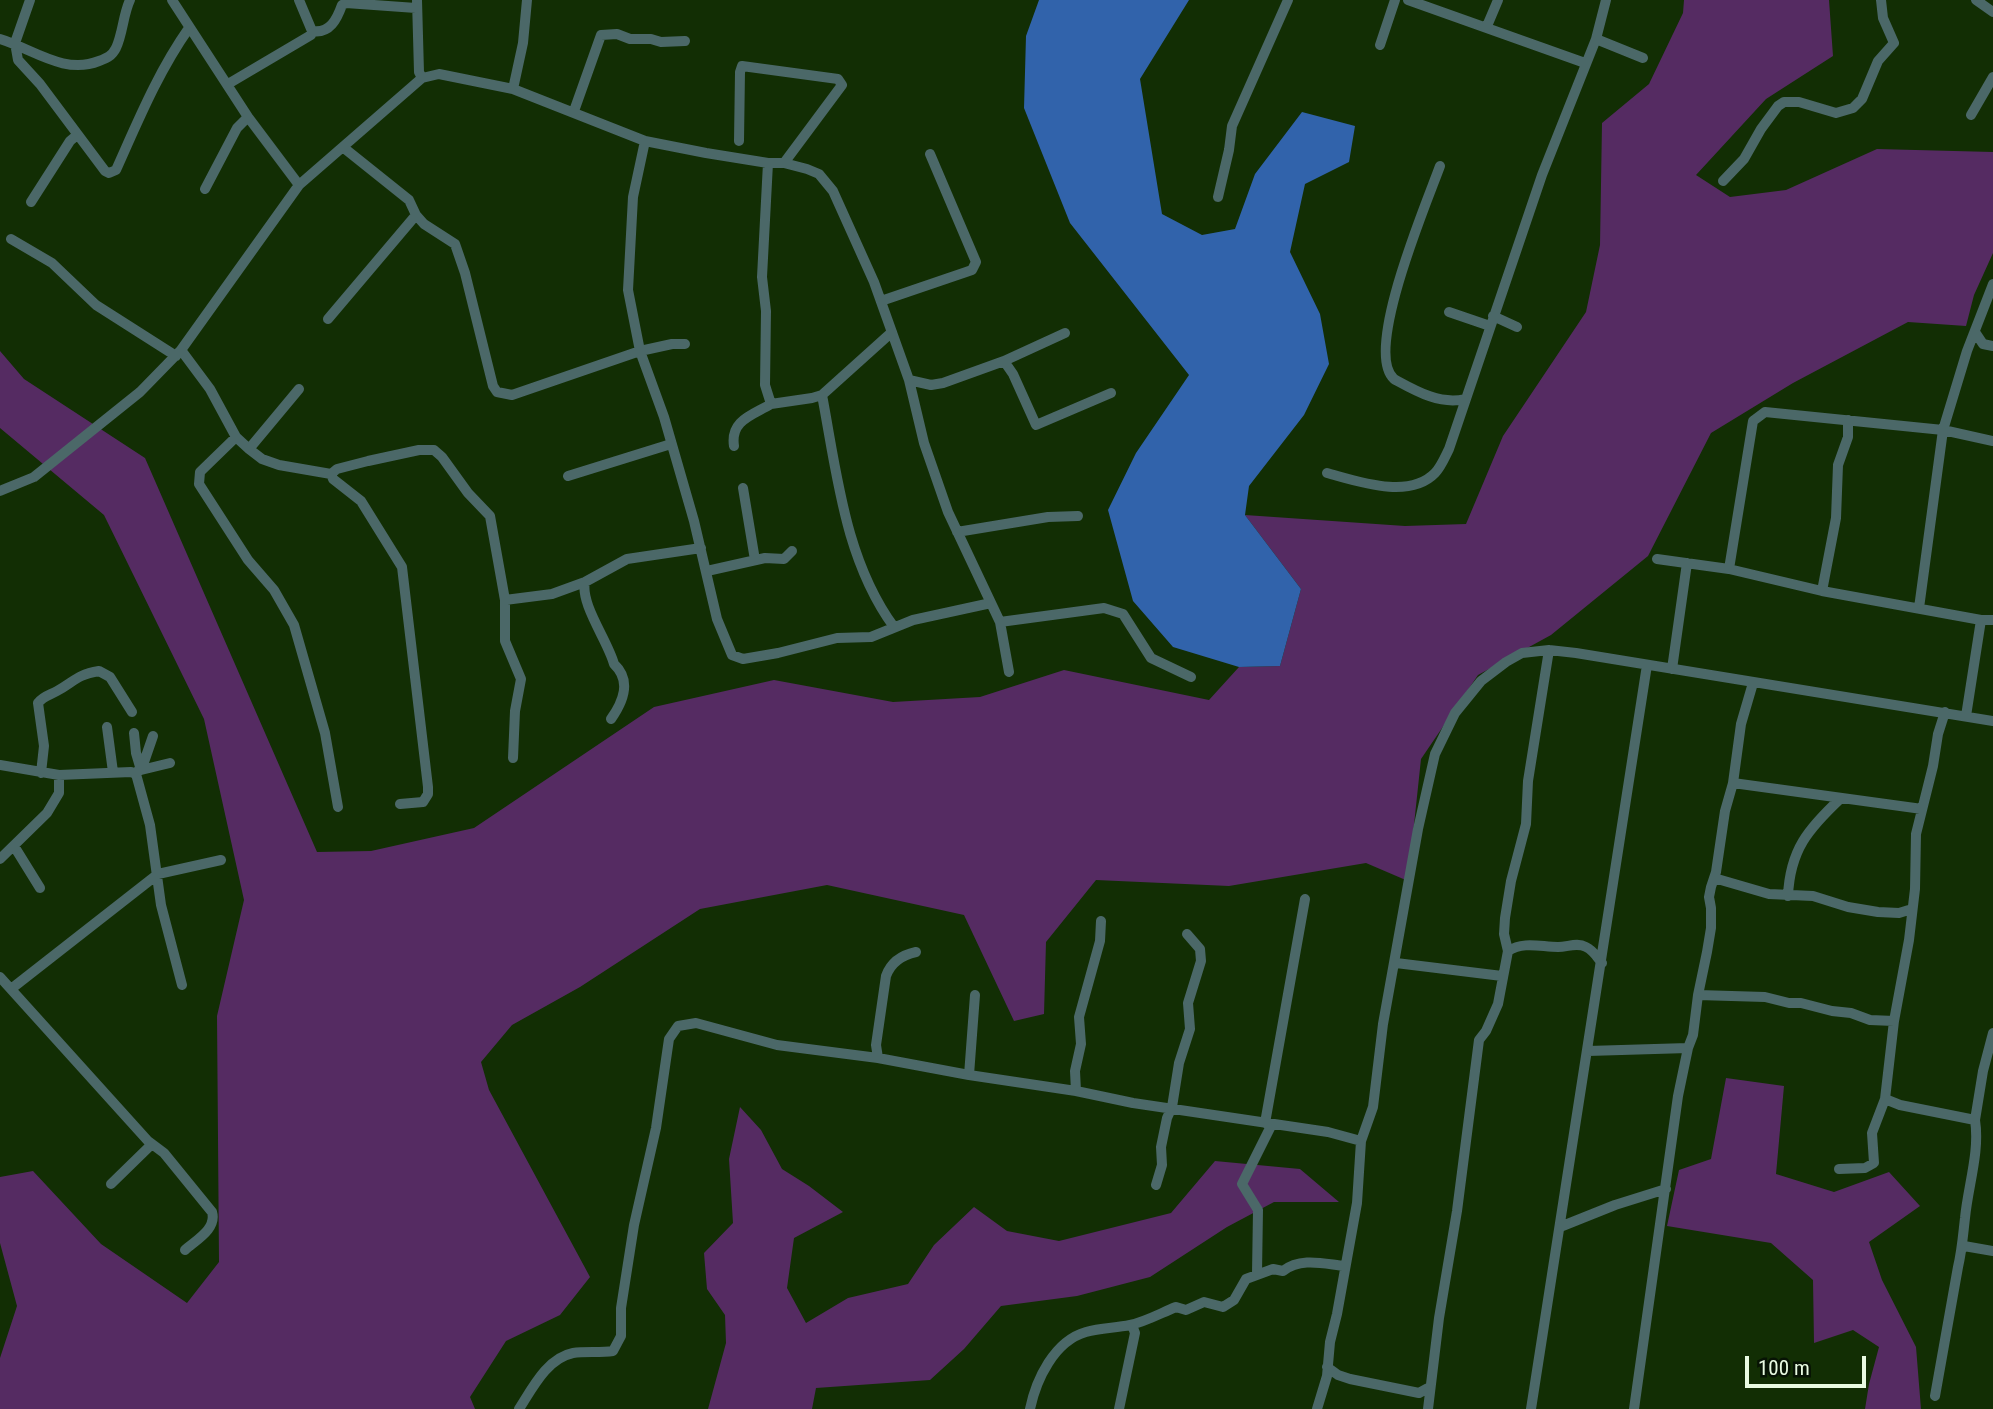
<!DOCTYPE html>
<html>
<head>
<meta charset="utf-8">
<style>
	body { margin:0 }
	#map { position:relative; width:1993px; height:1409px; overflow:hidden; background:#122e04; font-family:"Roboto Condensed",sans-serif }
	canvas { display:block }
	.scale { position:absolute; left:1745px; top:1356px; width:121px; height:32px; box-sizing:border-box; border:4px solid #e9fbe2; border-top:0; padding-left:9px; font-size:21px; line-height:24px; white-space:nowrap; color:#e9fbe2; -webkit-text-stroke:5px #071304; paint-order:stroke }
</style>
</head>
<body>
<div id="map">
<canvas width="1993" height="1409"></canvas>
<div class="scale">100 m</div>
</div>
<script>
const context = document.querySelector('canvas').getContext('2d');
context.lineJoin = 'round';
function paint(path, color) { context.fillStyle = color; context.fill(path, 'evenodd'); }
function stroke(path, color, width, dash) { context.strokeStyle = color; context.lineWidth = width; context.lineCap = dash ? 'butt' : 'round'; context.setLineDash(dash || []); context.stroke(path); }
paint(new Path2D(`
	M 1684,0 L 1829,0 L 1833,56 L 1766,99 L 1696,175 L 1730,197 L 1786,190 L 1877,149 L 1993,152 L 1993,253 L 1974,295 L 1966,326 L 1908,322 L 1793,383 L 1711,433 L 1648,556 L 1551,635 L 1478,675 L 1421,759 L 1408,881 L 1366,863 L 1229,886 L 1096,880 L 1046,942 L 1044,1014 L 1014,1021 L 964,915 L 827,885 L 700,909 L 580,987 L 512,1025 L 481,1062 L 489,1090 L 590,1277 L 560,1315 L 506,1341 L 470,1397 L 475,1409 L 0,1409 L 0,1358 L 17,1306 L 0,1243 L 0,1177 L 33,1171 L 101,1244 L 187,1303 L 219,1262 L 217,1016 L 244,900 L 204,719 L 104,515 L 0,428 L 0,351 L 24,379 L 145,458 L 317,852 L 371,851 L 474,828 L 654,707 L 774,680 L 893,702 L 980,697 L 1064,670 L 1209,700 L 1239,667 L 1280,666 L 1301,589 L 1245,515 L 1405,526 L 1466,524 L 1503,436 L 1586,312 L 1600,245 L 1602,123 L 1649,84 L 1683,13 Z
	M 1726,1078 L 1784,1086 L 1776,1174 L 1834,1192 L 1889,1172 L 1920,1206 L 1869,1242 L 1882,1280 L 1916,1347 L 1921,1409 L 1865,1409 L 1869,1384 L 1879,1347 L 1853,1330 L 1814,1343 L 1813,1280 L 1771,1243 L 1667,1226 L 1679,1170 L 1711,1159 Z
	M 740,1107 L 761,1130 L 782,1169 L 809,1186 L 843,1212 L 794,1238 L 787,1288 L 806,1323 L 848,1298 L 908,1284 L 934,1245 L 974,1207 L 1007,1231 L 1059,1241 L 1171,1213 L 1215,1161 L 1300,1169 L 1339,1202 L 1274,1202 L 1227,1227 L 1150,1277 L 1077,1296 L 1001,1306 L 964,1349 L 930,1380 L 816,1388 L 812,1409 L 708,1409 L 726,1343 L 725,1315 L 707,1289 L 704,1253 L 733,1223 L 729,1159 Z`), '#552b62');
paint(new Path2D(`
	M 1039,0 L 1189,0 L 1140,79 L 1162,214 L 1202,235 L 1235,229 L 1255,174 L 1302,112 L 1355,126 L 1349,162 L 1305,184 L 1290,252 L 1320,314 L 1329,364 L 1304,415 L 1249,486 L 1245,515 L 1301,589 L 1280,666 L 1239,667 L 1173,647 L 1133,601 L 1108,510 L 1136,453 L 1189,375 L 1070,223 L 1024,108 L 1026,36 Z`), '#3163ab');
stroke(new Path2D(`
	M 30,0 L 15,43 L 18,60 L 40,84 L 105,171 L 109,173 L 116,170 C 138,121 158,72 189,28
	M 172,0 L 248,117 L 299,185
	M 299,0 L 312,31
	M 417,0 L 419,72 L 422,78
	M 1408,0 L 1585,63
	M 1976,0 L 1993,12
	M 1487,26 L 1498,0
	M 0,39 C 33,49 64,75 99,61 C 107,58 112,56 116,48 C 123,33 123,15 130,0
	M 1596,39 L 1643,58
	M 1380,45 L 1395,0
	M 228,84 L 311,35 L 312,31 C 330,34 337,19 342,5 L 346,3 L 416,8
	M 513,89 L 523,43 L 527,0
	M 574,111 L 601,35 L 617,34 L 630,39 L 651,39 L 661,42 L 685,41
	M 1971,115 L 1993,77
	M 645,141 L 633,197 L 628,290 L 640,351 L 664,417 L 694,521 L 717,619 L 732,655 L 743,659 L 778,653 L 837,638 L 871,637 L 913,620 L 991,603
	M 739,141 L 740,72 L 742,66 L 838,79 L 842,85 L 784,163
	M 344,148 L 409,200 L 416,215 L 424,224 L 455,244 L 465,273 L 493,386 L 497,392 L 512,395 L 640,351 L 672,344 L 685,344
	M 768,163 L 762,277 L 766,311 L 765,385 L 771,404 L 812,398 L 822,395 L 892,332
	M 1440,166 C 1427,202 1363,352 1394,379 C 1416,391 1440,405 1465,399
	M 1723,181 L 1744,159 L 1761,129 L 1778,106 L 1784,102 L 1799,102 L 1836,113 L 1853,108 L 1862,99 L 1878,61 L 1894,43 L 1883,18 L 1881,0
	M 205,189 L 237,128 L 248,117
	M 1218,197 L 1229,150 L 1232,126 L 1288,0
	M 31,202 L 70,141 L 77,135
	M 11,239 L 52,263 L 96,305 L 176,356
	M 881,301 L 972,270 L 976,262 L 930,154
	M 1449,312 L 1490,326
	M 1493,316 L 1517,327
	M 328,319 L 416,215
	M 1975,332 L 1983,344 L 1993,346
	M 181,350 L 210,389 L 236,437 L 249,449 L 262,459 L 279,465 L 331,474 L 337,469 L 368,461 L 419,450 L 434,450 L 442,457 L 468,493 L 490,516 L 505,600 L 505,641 L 521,679 L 515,711 L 513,758
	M 1004,361 L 1065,333
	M 909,380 L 931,385 L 943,383 L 1004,361 L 1013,374 L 1036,425 L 1111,393
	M 822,395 C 837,474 845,560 894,627
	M 236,437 L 200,472 L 199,484 L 248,560 L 274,590 L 294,625 L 325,733 L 338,807
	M 734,446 C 730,420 753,415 771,404
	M 249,449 L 299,389
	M 1327,473 C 1357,481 1409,500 1435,473 C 1441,467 1445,457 1449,449 L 1542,175 L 1596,39 L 1606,0
	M 331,474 L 333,479 L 361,501 L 402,567 L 428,787 L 428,794 L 423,802 L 400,804
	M 568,476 L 671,444
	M 743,488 L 755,560
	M 0,491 L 34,477 L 140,392 L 181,350 L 299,185 L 422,78 L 439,74 L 513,89 L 645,141 L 706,153 L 768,163 L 784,163 L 807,169 L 819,174 L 833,191 L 874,282 L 909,380 L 924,443 L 948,512 L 1000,622 L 1009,672
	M 957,532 L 1048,517 L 1078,516
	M 1657,559 L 1729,569 L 1822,591 L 1981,620 L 1993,620
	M 1729,569 L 1753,421 L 1765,412 L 1943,430 L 1993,441
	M 707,571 L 765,558 L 784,559 L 792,551
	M 585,582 C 580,604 608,641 614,664 C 632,681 623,702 611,719
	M 1822,591 L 1836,518 L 1838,465 L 1848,437 L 1848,420
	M 505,600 L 552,594 L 585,582 L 627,559 L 701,548
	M 1919,608 L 1943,430 L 1967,351 L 1993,284
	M 1000,622 L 1104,608 L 1123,614 L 1151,658 L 1191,677
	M 1672,669 L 1687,563
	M 1966,716 L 1981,620
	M 107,727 L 113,772
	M 134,733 L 136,753 L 141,770
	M 0,765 L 59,775 L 131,772 L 136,774
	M 141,770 L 170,763
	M 41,773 L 44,746 L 38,703 C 43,696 50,695 57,691 C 75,681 76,675 99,671 L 110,677 L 132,712
	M 136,774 L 150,825 L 161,905 L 182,985
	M 136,774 L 144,762 L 153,736
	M 1733,783 L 1922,809
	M 14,846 L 40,888
	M 0,859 L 47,813 L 59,793 L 59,775
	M 1714,878 L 1769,894 L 1813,896 L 1848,907 L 1878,912 L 1899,913 L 1912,909
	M 1788,896 C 1790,850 1808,829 1841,798
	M 1508,951 C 1524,941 1541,947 1558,947 C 1568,947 1577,942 1586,947 C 1593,950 1597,957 1602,963
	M 1396,963 L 1502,976
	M 0,977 L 148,1141 L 164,1153 L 212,1212 C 217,1229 196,1240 185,1250
	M 11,989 L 158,874 L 221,860
	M 1698,995 L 1765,997 L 1789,1003 L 1801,1003 L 1832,1011 L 1851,1013 L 1870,1020 L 1894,1021
	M 1588,1051 L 1688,1048
	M 878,1058 L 876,1045 L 886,976 C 891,962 902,955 916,952
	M 969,1075 L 975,995
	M 1076,1091 L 1075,1071 L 1081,1044 L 1079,1017 L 1100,941 L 1101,921
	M 1885,1099 L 1900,1105 L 1975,1120 C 1980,1152 1968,1186 1965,1218 C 1963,1235 1962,1250 1958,1267 L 1935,1396
	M 1975,1120 L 1983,1071 L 1993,1033
	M 1265,1123 L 1305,899
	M 1839,1169 L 1865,1168 L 1874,1163 L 1872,1133 L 1885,1099 L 1894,1021 L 1909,940 L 1915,889 L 1916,834 L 1933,766 L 1938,734 L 1945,712
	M 111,1184 L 152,1144
	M 1156,1185 L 1162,1165 L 1161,1147 L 1167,1118 L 1172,1107 L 1179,1063 L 1190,1029 L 1188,1003 L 1201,961 L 1200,949 L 1187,934
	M 1560,1227 L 1615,1205 L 1666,1189
	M 1964,1246 L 1993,1251
	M 1257,1273 L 1258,1210 L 1242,1184 L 1272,1124
	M 1327,1367 L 1338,1375 L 1350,1379 L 1419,1393 L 1430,1387
	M 519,1409 C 532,1389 547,1358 573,1353 C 585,1351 600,1353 613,1351 L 621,1336 L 621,1308 L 634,1225 L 656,1128 L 669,1039 L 678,1026 L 696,1023 L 777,1045 L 878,1058 L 969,1075 L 1076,1091 L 1133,1103 L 1328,1132 L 1361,1141 L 1373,1107 L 1383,1024 L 1418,829 L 1435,754 L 1455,713 L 1481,681 L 1506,662 L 1522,653 L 1549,650 L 1576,653 L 1993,721
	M 1030,1409 C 1036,1380 1054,1341 1086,1332 C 1100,1328 1115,1328 1130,1325 C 1145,1322 1161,1313 1176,1307 L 1186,1310 L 1204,1302 L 1223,1307 L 1234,1300 L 1246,1279 L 1273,1269 L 1283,1271 C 1301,1257 1324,1264 1345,1266
	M 1119,1409 L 1135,1333 L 1132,1325
	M 1317,1409 L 1327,1376 L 1330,1342 L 1337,1314 L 1357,1203 L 1361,1141
	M 1428,1409 L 1439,1318 L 1457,1211 L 1479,1040 L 1486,1031 L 1498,1004 L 1508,951 L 1504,934 L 1505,918 L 1511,881 L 1526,824 L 1528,781 L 1549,650
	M 1531,1409 L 1647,665
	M 1634,1409 L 1678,1096 L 1688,1048 L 1693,1035 L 1698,995 L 1707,952 L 1711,928 L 1711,908 L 1709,897 L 1711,887 L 1716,872 L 1725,811 L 1733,783 L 1741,724 L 1753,683`), '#4b6868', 10);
</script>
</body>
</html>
